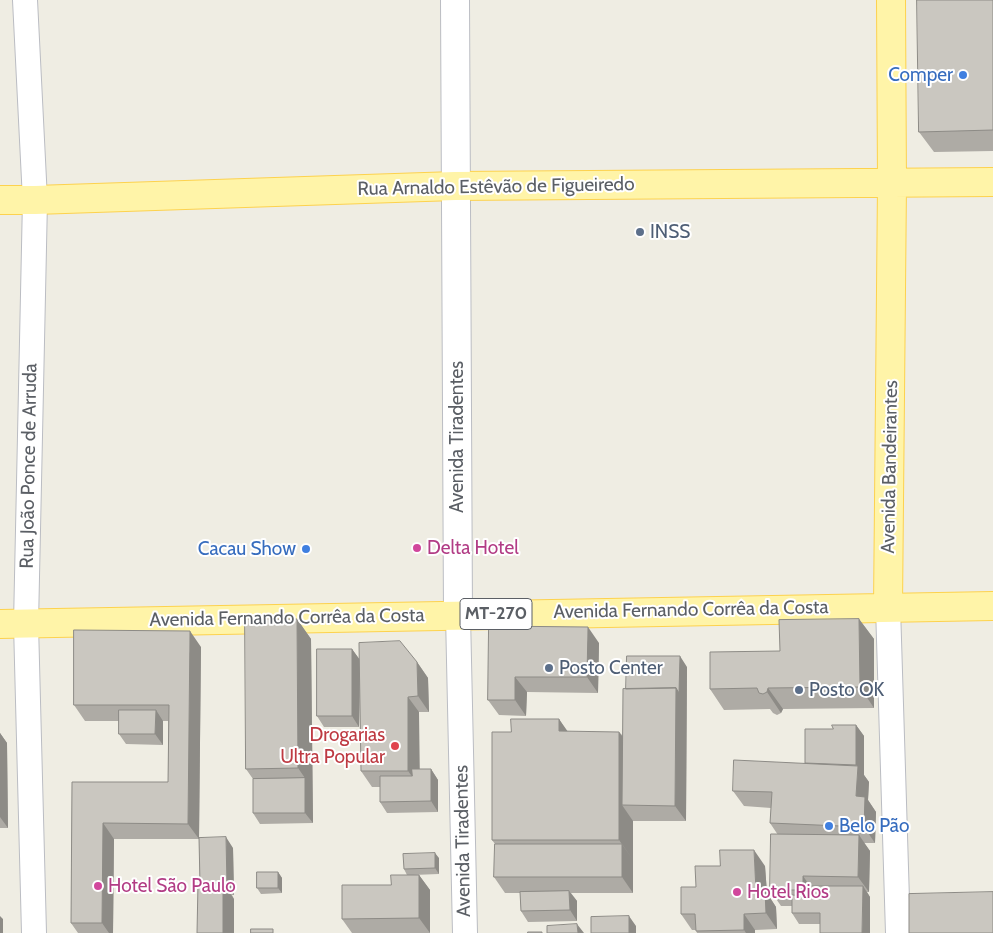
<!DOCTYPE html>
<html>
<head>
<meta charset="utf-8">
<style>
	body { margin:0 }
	canvas { display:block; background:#efede3 }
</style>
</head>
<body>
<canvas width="993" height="933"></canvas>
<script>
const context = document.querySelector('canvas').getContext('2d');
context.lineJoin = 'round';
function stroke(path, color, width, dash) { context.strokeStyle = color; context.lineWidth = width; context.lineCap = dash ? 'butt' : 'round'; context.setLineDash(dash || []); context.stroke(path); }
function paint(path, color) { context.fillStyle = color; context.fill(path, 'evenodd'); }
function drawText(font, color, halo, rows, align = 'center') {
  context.font = font + ' Cabin,sans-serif'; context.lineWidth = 4; context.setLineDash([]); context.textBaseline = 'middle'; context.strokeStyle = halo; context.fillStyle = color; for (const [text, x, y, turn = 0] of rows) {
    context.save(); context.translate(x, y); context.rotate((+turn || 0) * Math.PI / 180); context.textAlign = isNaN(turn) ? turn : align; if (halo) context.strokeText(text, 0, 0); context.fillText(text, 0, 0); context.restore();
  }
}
const minor = new Path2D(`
	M 25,0 L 35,200 L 26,624 L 34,933
	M 888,607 L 898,933
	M 458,615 L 465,933`);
const tertiary = new Path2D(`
	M 455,0 L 458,615`);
const primary = new Path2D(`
	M 0,200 L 35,200 L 455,186 L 993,182
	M 888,607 L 892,184 L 891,0
	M 0,624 L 993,606`);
stroke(minor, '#bbbdc3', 26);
stroke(tertiary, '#bbbdc3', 30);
stroke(primary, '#fdd24e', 30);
stroke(minor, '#fff', 24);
stroke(tertiary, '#fff', 28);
stroke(primary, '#fff4a8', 28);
paint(new Path2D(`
	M 993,0 L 993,151 L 934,152 L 919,132 Z
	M 297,619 L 311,639 L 313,823 L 260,824 L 253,813 L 253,779 L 246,769 Z
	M 859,619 L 874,639 L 874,708 L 783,709 L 781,713 L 777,715 L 773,713 L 770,709 L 724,710 L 710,689 Z
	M 489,626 L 599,643 L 598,693 L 527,692 L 526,716 L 499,715 L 488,700 Z
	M 201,647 L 199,838 L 233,848 L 234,895 L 232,895 L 234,899 L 200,884 L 199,839 L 114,839 L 113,933 L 78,933 L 71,923 L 72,782 L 168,782 L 168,721 L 163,721 L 163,745 L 126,744 L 119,734 L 119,721 L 85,721 L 74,705 Z
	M 352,649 L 359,659 L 417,662 L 428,678 L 429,712 L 419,712 L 419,769 L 431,769 L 438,780 L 438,812 L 387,813 L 380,802 L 380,787 L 372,787 L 361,771 L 360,685 L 359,727 L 324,727 L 317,716 Z
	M 687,667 L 686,821 L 633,821 L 633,893 L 571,893 L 577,901 L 577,921 L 528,922 L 521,911 L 520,893 L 505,893 L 494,877 L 495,844 L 492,840 L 511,732 L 559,719 L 567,732 L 619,732 L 623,736 L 626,689 Z
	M 856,725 L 864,736 L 864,775 L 869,782 L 868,800 L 876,812 L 875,843 L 864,843 L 870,851 L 869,892 L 867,892 L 870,897 L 820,924 L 799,924 L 792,913 L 792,906 L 781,906 L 770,890 L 778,835 L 770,823 L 771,808 L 744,806 L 733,791 L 805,763 L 833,729 Z
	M 0,733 L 7,743 L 8,828 L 0,828 Z
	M 439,858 L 439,874 L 413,875 L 419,875 L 430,890 L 430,933 L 352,933 L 342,919 L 407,875 L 404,869 Z
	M 765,866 L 767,893 L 776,907 L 777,929 L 755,930 L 755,933 L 697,933 L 696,930 L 692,930 L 681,914 Z
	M 278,872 L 282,878 L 282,893 L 261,894 L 257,888 Z`), '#aeaba5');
paint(new Path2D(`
	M 297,619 L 311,639 L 313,823 L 305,813 L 305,778 L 298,768 Z
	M 859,619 L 874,639 L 874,708 L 860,687 Z
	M 588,627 L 599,643 L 598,693 L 587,677 Z
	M 190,631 L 201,647 L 199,839 L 188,824 Z
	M 352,649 L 360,660 L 359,727 L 352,716 Z
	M 680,656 L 687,667 L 686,821 L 675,806 L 676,688 Z
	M 417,662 L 428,678 L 429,712 L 418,696 Z
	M 515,677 L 527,692 L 526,716 L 515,700 Z
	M 768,688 L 783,709 L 781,713 L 767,692 Z
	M 408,697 L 419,712 L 420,787 L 408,771 Z
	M 156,710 L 163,721 L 163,745 L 155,734 Z
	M 559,719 L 573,739 L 559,731 Z
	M 856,725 L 864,736 L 864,775 L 869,782 L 868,800 L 876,812 L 875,843 L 864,827 L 856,796 L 858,767 L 856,765 Z
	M 619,732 L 634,752 L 622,805 L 633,821 L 633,860 L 619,840 Z
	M 0,733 L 7,743 L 8,828 L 0,817 Z
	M 431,769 L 438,780 L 438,812 L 431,801 Z
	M 103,823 L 114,839 L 113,933 L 109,933 L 102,923 Z
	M 859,835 L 870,851 L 869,892 L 858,877 Z
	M 226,837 L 233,848 L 234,895 L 227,885 Z
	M 622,844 L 633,860 L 633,893 L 622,877 Z
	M 754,850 L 765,866 L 767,893 L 776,907 L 777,929 L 766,913 L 756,891 Z
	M 435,853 L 439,858 L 439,874 L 435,868 Z
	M 278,872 L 282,878 L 282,893 L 278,888 Z
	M 419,875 L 430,890 L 430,933 L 419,918 Z
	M 803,876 L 814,892 L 814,906 L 803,890 Z
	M 223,883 L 234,899 L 234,933 L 223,933 Z
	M 863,886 L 870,897 L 870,933 L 862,933 Z
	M 569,891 L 577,901 L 577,921 L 570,910 Z
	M 744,914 L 755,930 L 755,933 L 746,933 L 744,930 Z
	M 0,916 L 3,919 L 3,933 L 0,933 Z
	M 629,916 L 636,926 L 636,933 L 629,933 Z
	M 577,924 L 584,933 L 578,933 Z`), '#8d8b86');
const building = new Path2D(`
	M 917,0 L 993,0 L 993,130 L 919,132 Z
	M 245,619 L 297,619 L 298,768 L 246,769 Z
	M 859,619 L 860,687 L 768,688 L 767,692 L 763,694 L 759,693 L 757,688 L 710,689 L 710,652 L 780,651 L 779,620 Z
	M 489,626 L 588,627 L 587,677 L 515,677 L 515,700 L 488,700 Z
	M 74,630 L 190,631 L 188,824 L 103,823 L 102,923 L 71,923 L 72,782 L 168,782 L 169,705 L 74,705 Z
	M 400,641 L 417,662 L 418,696 L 408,697 L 408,771 L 361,771 L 359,643 Z
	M 317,649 L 352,649 L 352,716 L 317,716 Z
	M 627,656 L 680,656 L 679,693 L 676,688 L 626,689 Z
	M 676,688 L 675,806 L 622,805 L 623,689 Z
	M 119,710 L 156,710 L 155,734 L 119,734 Z
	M 511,719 L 559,719 L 559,731 L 619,732 L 619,840 L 492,840 L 492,732 L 511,732 Z
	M 832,725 L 856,725 L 856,765 L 805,763 L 805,729 L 833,729 Z
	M 734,760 L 858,766 L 856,796 L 865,797 L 864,827 L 770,823 L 772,792 L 733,791 Z
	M 412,769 L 431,769 L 431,801 L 380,802 L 380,776 L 412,776 Z
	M 305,778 L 305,813 L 253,813 L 253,779 Z
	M 771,834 L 859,835 L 858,877 L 803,876 L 803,890 L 770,890 Z
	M 226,837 L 227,885 L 224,885 L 223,883 L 200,884 L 199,838 Z
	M 495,844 L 622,844 L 622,877 L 494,877 Z
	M 720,850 L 754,850 L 756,891 L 765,891 L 766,913 L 744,914 L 744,930 L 696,931 L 695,914 L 681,914 L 681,887 L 696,887 L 695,866 L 720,866 Z
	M 435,853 L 435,868 L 404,869 L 403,854 Z
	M 257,872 L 278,872 L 278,888 L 257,888 Z
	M 391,875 L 419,875 L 419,918 L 342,919 L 342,885 L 391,885 Z
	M 223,883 L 223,933 L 197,933 L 198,884 Z
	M 809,886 L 863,886 L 862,933 L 820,933 L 820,913 L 792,913 L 792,895 L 809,896 Z
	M 569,891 L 570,910 L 521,911 L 520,892 Z
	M 993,892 L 993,933 L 909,933 L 909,894 Z
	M 629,916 L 629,933 L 591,933 L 591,917 Z
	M 577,924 L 578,933 L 547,933 L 547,926 Z
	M 251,929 L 273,929 L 273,933 L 251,933 Z
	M 528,932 L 542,932 L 542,933 L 528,933 Z`);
paint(building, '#cac7c0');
stroke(building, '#8d8b86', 1);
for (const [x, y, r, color] of [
	[963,75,5,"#3f7fe0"],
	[640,232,5,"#5c6f8a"],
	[417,548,5,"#d1479c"],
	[306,549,5,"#3f7fe0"],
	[549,668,5,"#5c6f8a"],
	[799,690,5,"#5c6f8a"],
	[395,746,5,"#e0444e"],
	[829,826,5,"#3f7fe0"],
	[98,886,5,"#d1479c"],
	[737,892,5,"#d1479c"]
]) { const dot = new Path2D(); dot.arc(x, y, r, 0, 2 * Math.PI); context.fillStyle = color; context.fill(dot); stroke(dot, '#fff', 2); }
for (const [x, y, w] of [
	[496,614,72]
]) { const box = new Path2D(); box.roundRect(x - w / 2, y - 15.5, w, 31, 4); context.fillStyle = '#fff'; context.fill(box); stroke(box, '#5b5f65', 1); }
drawText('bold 18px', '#5b5f65', null, [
	["MT-270",496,614]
]);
drawText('19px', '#366cbe', '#fff', [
	["Comper",953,75],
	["Cacau Show",296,549],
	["Belo Pão",839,826,"left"]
], 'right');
drawText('19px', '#5b5f65', '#fff', [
	["Rua Arnaldo Estêvão de Figueiredo",496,187,-1],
	["Avenida Tiradentes",457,437,-90],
	["Rua João Ponce de Arruda",29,466,-89],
	["Avenida Bandeirantes",890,467,-89],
	["Avenida Fernando Corrêa da Costa",691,610,-1],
	["Avenida Fernando Corrêa da Costa",287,618,-1],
	["Avenida Tiradentes",463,841,-91]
]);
drawText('19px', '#4e5e75', '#fff', [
	["INSS",650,232],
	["Posto Center",559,668],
	["Posto OK",809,690]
], 'left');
drawText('19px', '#b23c85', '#fff', [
	["Delta Hotel",427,548],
	["Hotel São Paulo",108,886],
	["Hotel Rios",747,892]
], 'left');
drawText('19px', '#be3a42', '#fff', [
	["Drogarias",385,735],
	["Ultra Popular",385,757]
], 'right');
</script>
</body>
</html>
